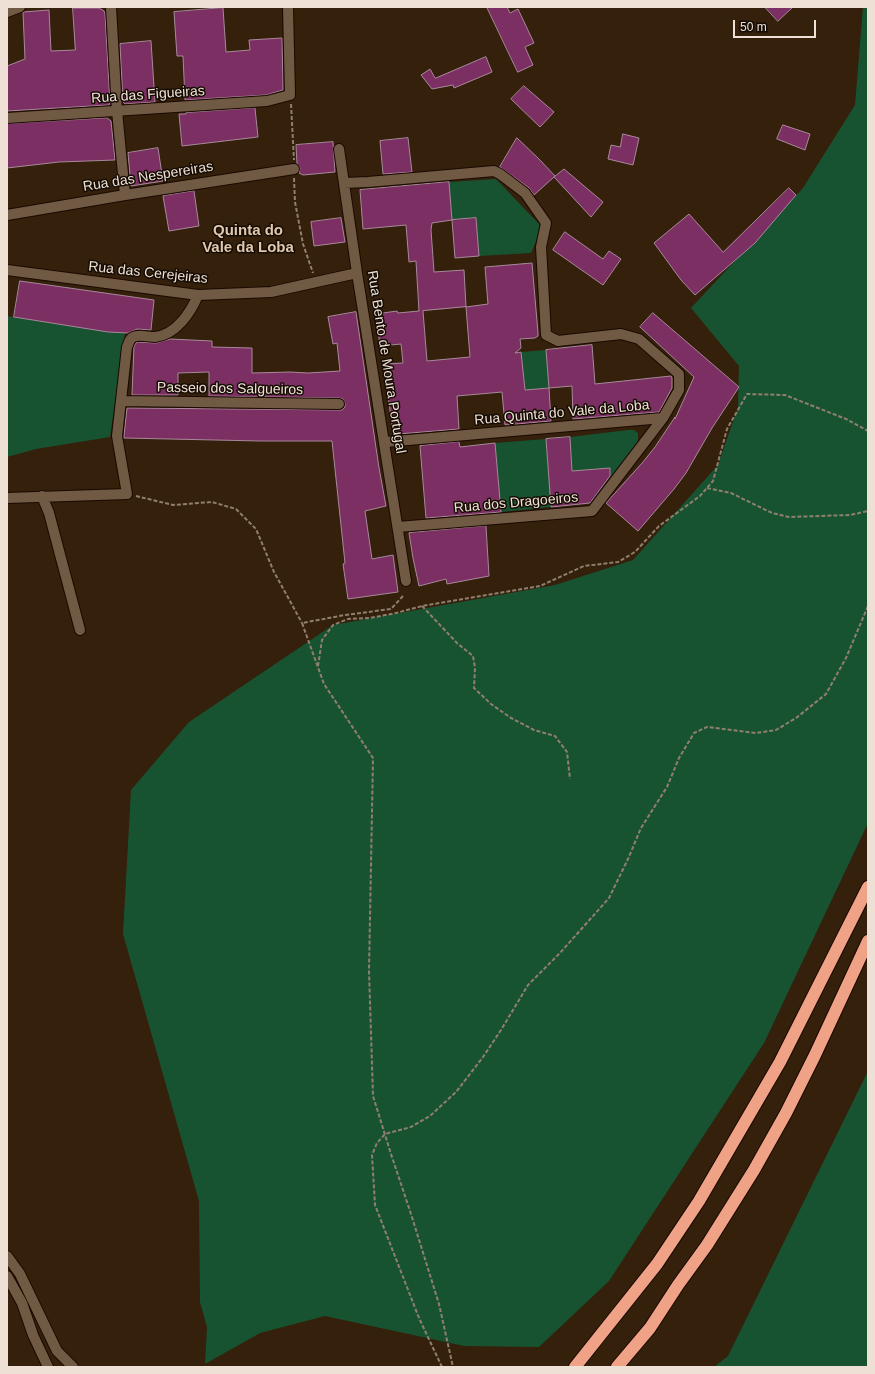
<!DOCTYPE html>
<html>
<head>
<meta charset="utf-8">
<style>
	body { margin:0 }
	#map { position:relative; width:875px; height:1374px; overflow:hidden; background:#34200b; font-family:Helvetica,sans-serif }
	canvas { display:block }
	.frame { position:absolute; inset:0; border:8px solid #eee0d4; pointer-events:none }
	.scale { position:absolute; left:733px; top:20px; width:83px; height:18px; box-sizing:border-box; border:2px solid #eee0d4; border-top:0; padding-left:5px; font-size:12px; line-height:14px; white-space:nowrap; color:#eee0d4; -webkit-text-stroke:3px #150c04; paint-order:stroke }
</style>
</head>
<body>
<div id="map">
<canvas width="875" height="1374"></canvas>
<div class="frame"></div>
<div class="scale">50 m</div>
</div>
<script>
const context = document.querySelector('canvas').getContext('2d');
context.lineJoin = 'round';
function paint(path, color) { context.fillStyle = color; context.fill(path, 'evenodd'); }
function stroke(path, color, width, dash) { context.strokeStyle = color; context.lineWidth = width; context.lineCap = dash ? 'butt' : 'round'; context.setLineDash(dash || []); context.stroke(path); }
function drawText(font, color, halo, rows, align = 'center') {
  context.font = font + ' Helvetica,sans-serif'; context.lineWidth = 3; context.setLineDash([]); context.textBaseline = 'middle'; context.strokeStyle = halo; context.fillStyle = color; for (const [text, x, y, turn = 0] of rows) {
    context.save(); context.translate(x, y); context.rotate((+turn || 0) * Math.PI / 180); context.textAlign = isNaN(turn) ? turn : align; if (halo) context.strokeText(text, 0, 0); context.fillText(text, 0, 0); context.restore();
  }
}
paint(new Path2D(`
	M 863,7 L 868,7 L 868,823 L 764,1043 L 609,1281 L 539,1347 L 464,1346 L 325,1316 L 260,1333 L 205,1364 L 207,1327 L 200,1302 L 199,1201 L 123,934 L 131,790 L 189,722 L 333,625 L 555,585 L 633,560 L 718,465 L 738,407 L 739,366 L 691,308 L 803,188 L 855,105 Z
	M 496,179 L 539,224 L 539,234 L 531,253 L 479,256 L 476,218 L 452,220 L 449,182 Z
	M 7,316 L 110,332 L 125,332 L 110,437 L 36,449 L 7,457 Z
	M 546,350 L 549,388 L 525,390 L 521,352 Z
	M 628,430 L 634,430 L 638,433 L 638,444 L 611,479 L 610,469 L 572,471 L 570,437 Z
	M 546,439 L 551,507 L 501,512 L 495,443 Z
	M 868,1071 L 868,1367 L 714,1367 L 728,1356 Z`), '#185331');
const building = new Path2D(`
	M 487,7 L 507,7 L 510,13 L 518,9 L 534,43 L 525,47 L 533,65 L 518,72 Z
	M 765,7 L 793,7 L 778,21 Z
	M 73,8 L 99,8 L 104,11 L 105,14 L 110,103 L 109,105 L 7,111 L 7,66 L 25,59 L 23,12 L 49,10 L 51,51 L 75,50 Z
	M 223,8 L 226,52 L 250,50 L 249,40 L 282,38 L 283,90 L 266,95 L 185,100 L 183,56 L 177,56 L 174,12 Z
	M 151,41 L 155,102 L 125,104 L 123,102 L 120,44 Z
	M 486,57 L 492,72 L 454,88 L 453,85 L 432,89 L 421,75 L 430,69 L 435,78 Z
	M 524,86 L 554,112 L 540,127 L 511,99 Z
	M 255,108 L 258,137 L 182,146 L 179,114 L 186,114 L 186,113 Z
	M 107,118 L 111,121 L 115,160 L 59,162 L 7,168 L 7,124 Z
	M 783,125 L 810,134 L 805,150 L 777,139 Z
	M 623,134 L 639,138 L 633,165 L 608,159 L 611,145 L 620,147 Z
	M 408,138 L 412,172 L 383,174 L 380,141 Z
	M 517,138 L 539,159 L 555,176 L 554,177 L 564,169 L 603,202 L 591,217 L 554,177 L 534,195 L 529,188 L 500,167 Z
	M 333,142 L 335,172 L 303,175 L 299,173 L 300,168 L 297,164 L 296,145 Z
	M 158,148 L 163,181 L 131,186 L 128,153 Z
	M 449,182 L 452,220 L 432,223 L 431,230 L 434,272 L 464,270 L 466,307 L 488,304 L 485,267 L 532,263 L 538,333 L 538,336 L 535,338 L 520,339 L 521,348 L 515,353 L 521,352 L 525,390 L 549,388 L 551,421 L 505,425 L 502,392 L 457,396 L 459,429 L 398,434 L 392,426 L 384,364 L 403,363 L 401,344 L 380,346 L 376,314 L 397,311 L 398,313 L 419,311 L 416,261 L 409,262 L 406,225 L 363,229 L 360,190 ZM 466,307 L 470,357 L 427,361 L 423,311 Z
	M 789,188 L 796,195 L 755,243 L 695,295 L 681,280 L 654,243 L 689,214 L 723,252 Z
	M 194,191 L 199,226 L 169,231 L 163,196 Z
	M 341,218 L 345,242 L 314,246 L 311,222 Z
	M 476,218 L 479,256 L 455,258 L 452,220 Z
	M 565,232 L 603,259 L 609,251 L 621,259 L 603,285 L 553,250 Z
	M 20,281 L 154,300 L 151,330 L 137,329 L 128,333 L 108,332 L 14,317 Z
	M 356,312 L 379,468 L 386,506 L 365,511 L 372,559 L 393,555 L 398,592 L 348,599 L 343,564 L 345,563 L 332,441 L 260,441 L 124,438 L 124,436 L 127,408 L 342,410 L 345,407 L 345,404 L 343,399 L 339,398 L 209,396 L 209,372 L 178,373 L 178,395 L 132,395 L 134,346 L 137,342 L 156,343 L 170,339 L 212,341 L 212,347 L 252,348 L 252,373 L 290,372 L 308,373 L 340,371 L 337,343 L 333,344 L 328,317 Z
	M 653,313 L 739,387 L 712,428 L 686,473 L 674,489 L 638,531 L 606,503 L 643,462 L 655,447 L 675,417 L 675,419 L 694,377 L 640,327 Z
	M 592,345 L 595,384 L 671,376 L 672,378 L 672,388 L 659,412 L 573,419 L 572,386 L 549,388 L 546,350 Z
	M 570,437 L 572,471 L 610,468 L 610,476 L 590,503 L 551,507 L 546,439 Z
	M 459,442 L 460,447 L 495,443 L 501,512 L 426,518 L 420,446 Z
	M 486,526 L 489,576 L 447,584 L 446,579 L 419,586 L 413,558 L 409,533 Z`);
paint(building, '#7c2f63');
stroke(building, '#a8899b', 1);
const minor = new Path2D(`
	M 111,7 L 117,111 L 125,195
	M 7,118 L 267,101 L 290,95 L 288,7
	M 339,149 L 357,273 L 406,581
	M 344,183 L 368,182 L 494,171 L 500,174 L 525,193 L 546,223 L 541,247 L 546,335 L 558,341 L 621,334 L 639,339 L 679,374 L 679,390 L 663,418 L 592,511 L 398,527
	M 7,215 L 125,195 L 294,169
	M 7,270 L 198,295 L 271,292 L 357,273
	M 121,401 L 339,404
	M 385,442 L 663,418
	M 42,496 L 49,513 L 80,630
	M 7,498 L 127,494 L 117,436 L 127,347 C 129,343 129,339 133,337 C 139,334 148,337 155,337 C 176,335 191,312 198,295`);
const tertiary = new Path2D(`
	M 7,12 L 20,7`);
const secondary = new Path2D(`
	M 7,1256 L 20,1274 L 57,1351 L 73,1367
	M 7,1276 L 22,1303 L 33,1335 L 48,1367`);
const motorway = new Path2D(`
	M 575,1367 L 657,1264 L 699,1201 L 780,1062 L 868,887
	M 617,1367 L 650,1328 L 678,1285 L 707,1245 L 754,1170 L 786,1113 L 815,1055 L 868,941`);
stroke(minor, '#1b0900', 12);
stroke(tertiary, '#1b0900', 12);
stroke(secondary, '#1b0900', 12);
stroke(motorway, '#1b0900', 14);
stroke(new Path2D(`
	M 291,104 L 294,160
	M 294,178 L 295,202 L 303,244 L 313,273
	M 707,488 L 731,493 L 772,513 L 789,517 L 850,515 L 868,511
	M 136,496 L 173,505 L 212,502 L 236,509 L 256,529 L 274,572 L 302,623
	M 403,596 L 391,609 L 345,615 L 302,623 L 324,684 L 373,758 L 369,971 L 373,1096 L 391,1154 L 411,1214 L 439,1304 L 453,1367
	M 422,606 L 457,643 L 473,656 L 475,668 L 474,688 L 491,704 L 511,718 L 534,730 L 555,736 L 567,752 L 570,779
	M 318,666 L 322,640 L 333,625 L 348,619 L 370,618 L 396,613 L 422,606 L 540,586 L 584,566 L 618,562 L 635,552 L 659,526 L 700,496 L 713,481 L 727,429 L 747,394 L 785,395 L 846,419 L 868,431
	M 442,1367 L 419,1318 L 375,1205 L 372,1155 L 377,1143 L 385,1134 L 411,1127 L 430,1116 L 456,1092 L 483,1057 L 501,1030 L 528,985 L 560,953 L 609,898 L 628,859 L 641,828 L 667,787 L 679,758 L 694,733 L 707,727 L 756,733 L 776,730 L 796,718 L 826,694 L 846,658 L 868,606`), '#907f6f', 2, [4, 2]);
stroke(minor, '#715a44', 10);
stroke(tertiary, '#715a44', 10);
stroke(secondary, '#715a44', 10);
stroke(motorway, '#f0a287', 12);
drawText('14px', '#eee0d4', '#150c04', [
	["Rua das Figueiras",148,95,-4],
	["Rua das Nespereiras",148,177,-9],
	["Rua das Cerejeiras",148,273,6],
	["Rua Bento de Moura Portugal",386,362,81],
	["Passeio dos Salgueiros",230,389,1],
	["Rua Quinta do Vale da Loba",562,413,-5],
	["Rua dos Dragoeiros",516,503,-5]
]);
drawText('bold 15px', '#e1c7ae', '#150c04', [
	["Quinta do",248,231],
	["Vale da Loba",248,248]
]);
</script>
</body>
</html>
